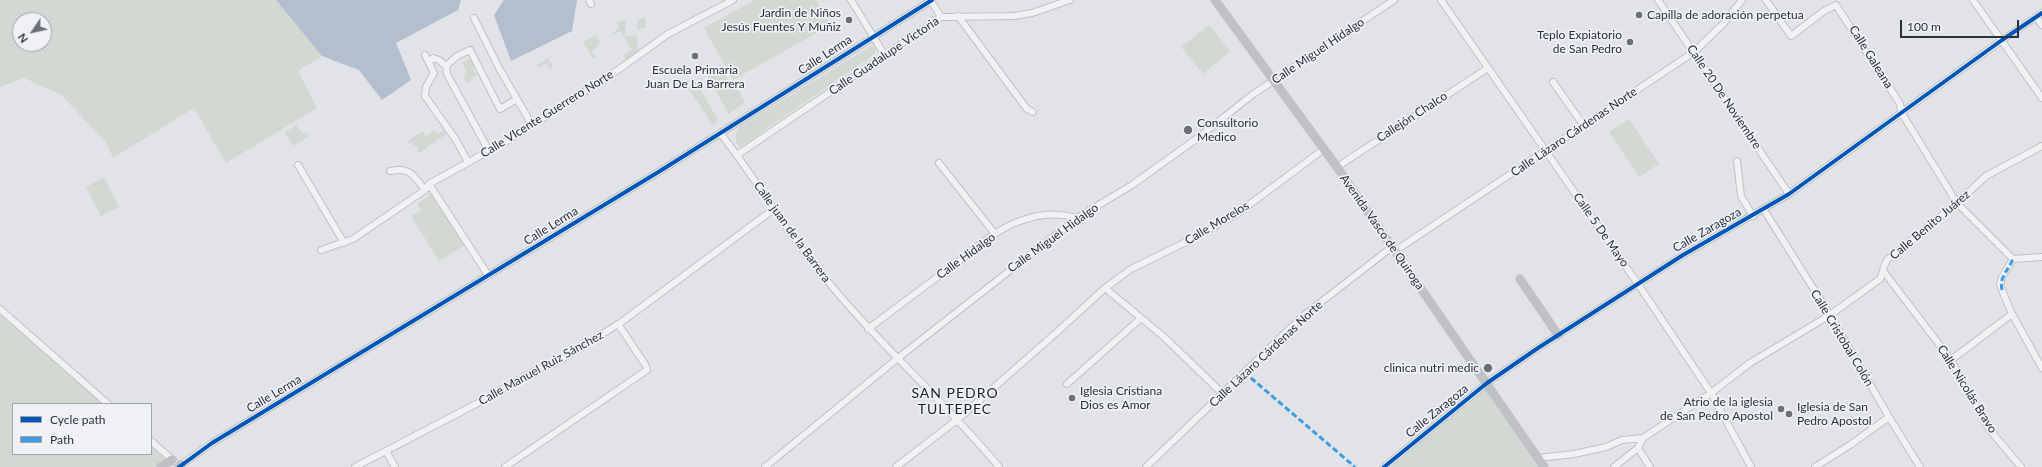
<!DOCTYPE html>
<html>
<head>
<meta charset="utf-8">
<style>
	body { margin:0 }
	#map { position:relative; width:2042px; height:467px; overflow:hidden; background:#e1e3e6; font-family:Lato,sans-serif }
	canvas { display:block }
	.legend { position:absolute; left:12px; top:403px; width:140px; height:52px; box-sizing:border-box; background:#eff1f5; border:1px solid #a0a4ab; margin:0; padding:5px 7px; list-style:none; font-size:12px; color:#2a303d }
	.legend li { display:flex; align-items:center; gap:8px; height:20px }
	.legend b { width:20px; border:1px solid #a0a4ab }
	.north { position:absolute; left:12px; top:12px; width:40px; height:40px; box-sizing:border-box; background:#eff1f5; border:1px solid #a0a4ab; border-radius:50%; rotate:236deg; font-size:11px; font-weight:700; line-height:16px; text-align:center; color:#2a303d }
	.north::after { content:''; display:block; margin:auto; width:14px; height:18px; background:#6a6f78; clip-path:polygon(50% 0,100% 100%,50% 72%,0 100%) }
	.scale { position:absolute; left:1900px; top:20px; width:119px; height:18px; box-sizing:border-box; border:2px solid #2a303d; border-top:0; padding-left:5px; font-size:12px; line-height:14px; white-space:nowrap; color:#2a303d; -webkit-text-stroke:3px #eff1f5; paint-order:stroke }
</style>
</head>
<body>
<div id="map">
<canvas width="2042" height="467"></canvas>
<ul class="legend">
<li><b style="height:5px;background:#0057b8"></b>Cycle path</li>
<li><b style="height:5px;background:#3d9de3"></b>Path</li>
</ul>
<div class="north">N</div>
<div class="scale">100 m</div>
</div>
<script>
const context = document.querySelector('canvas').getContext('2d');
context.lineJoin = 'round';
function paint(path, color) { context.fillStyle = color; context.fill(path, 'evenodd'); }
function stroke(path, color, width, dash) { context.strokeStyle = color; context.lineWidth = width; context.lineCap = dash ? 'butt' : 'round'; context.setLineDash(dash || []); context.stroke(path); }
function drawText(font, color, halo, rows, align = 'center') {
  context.font = font + ' Lato,sans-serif'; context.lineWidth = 3.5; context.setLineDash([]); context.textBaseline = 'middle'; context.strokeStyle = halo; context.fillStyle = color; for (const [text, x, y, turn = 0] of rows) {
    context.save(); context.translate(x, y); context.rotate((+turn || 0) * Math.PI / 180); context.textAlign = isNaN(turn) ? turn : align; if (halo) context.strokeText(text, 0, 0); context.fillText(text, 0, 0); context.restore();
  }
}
paint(new Path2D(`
	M 0,0 L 276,0 L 322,56 L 298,71 L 317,108 L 226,163 L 194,108 L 113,158 L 106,142 L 60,94 L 24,78 L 0,87 ZM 20,20 L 44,20 L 44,44 L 20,44 Z
	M 754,0 L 816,0 L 831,25 L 733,80 L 704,28 Z
	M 645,17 L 646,27 L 637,30 L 638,20 Z
	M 626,19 L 625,36 L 637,35 L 638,52 L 626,60 L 623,55 L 632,49 L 620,31 L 612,36 L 611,34 L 619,28 L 617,22 Z
	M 1209,25 L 1230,51 L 1203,74 L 1181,47 Z
	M 595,35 L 601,42 L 592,51 L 596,57 L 593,59 L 583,42 Z
	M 871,46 L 876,48 L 875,54 L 740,147 C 734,142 735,133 739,127 Z
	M 472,58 L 477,66 L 473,68 L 476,75 L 472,77 L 473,80 L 467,83 L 463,77 L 466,75 L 465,72 L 467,71 L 462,63 Z
	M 548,58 L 553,67 L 550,69 L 547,63 L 539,68 L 537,65 Z
	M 719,66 L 733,86 L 736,86 L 745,102 L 729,114 L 706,74 Z
	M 696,82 L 719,121 L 713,125 L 687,87 Z
	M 1629,119 L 1659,164 L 1639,177 L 1609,132 Z
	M 296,125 L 303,134 L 307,132 L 309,136 L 293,146 L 285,132 Z
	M 444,130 L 446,134 L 419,153 L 416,145 L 414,146 L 412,142 L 409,144 L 407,141 L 423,131 L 426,136 L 435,131 L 437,134 Z
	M 104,177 L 119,207 L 101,216 L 86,187 Z
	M 431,194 L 465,245 L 439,261 L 411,216 L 421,210 L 417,204 Z
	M 0,312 L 104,404 L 13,404 L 13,454 L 151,454 L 151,446 L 170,463 L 162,467 L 0,467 Z
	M 1485,388 L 1538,467 L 1391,467 Z`), '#d2d9d2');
paint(new Path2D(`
	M 276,0 L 461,0 L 458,10 L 396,43 L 411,80 L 382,100 L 359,70 L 322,56 Z
	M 504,0 L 577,0 L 572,31 L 511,61 L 494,15 Z`), '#b3bfce');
const street = new Path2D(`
	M 589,0 L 591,4
	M 851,0 L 884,54
	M 1441,0 L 1638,284 L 1711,393 L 1751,467
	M 1658,0 L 1789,194
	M 1766,0 L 1791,36 L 1824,11 L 1836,5 L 1895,96 L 1900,104 L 1901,112 L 1957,203 L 2013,259
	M 1973,0 L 2042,98
	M 931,1 L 941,17
	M 958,16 L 1027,109 L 1033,112
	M 2036,17 L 2042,25
	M 474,18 L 499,68 L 532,125
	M 425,55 L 434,73 L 426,87 L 425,96 L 456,140 L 468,162
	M 429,62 L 433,58 L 439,60 L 446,66
	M 1553,82 L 1584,126
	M 720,133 C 756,178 784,229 821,273 C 876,342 943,399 999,467
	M 489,151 L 447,74 L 446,66 L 457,56 L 470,50 L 500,109 L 517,99
	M 737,155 L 941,17 L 1014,16 L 1032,13 L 1070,0
	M 1737,161 L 1741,196 L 1753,216
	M 939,163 L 995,234
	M 298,165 L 344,243
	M 1337,167 L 1488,68
	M 390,171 C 411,167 413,175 425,190
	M 429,184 L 488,275
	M 1764,210 L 1830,315 L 1889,417 L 1920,467
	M 321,250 L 353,239 L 425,190 L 429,184 L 507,141 L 618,70 L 668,34 L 733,0
	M 1395,251 L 1694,52 L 1723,24 L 1742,0
	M 2013,259 L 2002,277 L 2000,284 L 2002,290 L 2012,314 L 2042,368
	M 2013,259 L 2042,257
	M 1884,272 L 1951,360 L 1989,429 L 2021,467
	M 1105,288 L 1164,337 L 1222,393
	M 0,309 L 108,404
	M 868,329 C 897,307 925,286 954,265 C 975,249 997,228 1023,220 C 1040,214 1060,213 1077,218
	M 1951,360 L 2012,314
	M 1067,384 L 1140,319
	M 151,441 L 174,461
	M 1638,448 L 1650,467
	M 386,451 L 395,467
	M 1538,458 L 1574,454 L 1606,447 L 1622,440 L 1643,438
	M 181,465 L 212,443 L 660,171 L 932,0
	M 355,467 L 478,403 L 538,369 L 553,364 L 575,351 L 620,323 L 774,209
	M 505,467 L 647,370 L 646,366 L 618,324
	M 765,467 L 898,358 L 1077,218 L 1132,185 L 1199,137 L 1252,95 L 1394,0
	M 896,467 L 957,420 L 1056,333 L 1105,288 L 1131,269 L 1196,237 L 1238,213 L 1324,149
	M 1146,467 L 1303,316 L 1392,247
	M 1384,467 L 1487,383 L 1538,348 L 1683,255 L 1789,194 L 2002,40 L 2042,13
	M 1614,467 L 1638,448 L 1643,438 L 1711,393 L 1750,363 L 1830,315 L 1880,279 C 1884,272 1883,266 1887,260 L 1957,203 L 1986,176 L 2042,146
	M 1815,467 L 1850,445 L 1889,417`);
stroke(street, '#c0c1c4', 8);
stroke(street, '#f0f1f3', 6);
stroke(new Path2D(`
	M 1215,0 L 1337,167 L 1544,467
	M 1520,279 L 1558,335
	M 161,467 L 172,460
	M 179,467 L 181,465`), '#bfc1c5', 9);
stroke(new Path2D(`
	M 2002,290 C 1999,277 2008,271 2013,259
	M 1244,372 L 1355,467`), '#3d9de3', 3, [6, 3]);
stroke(new Path2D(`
	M 179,467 L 212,443 L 660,171 L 932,0
	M 1384,467 L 1487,383 L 1538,348 L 1683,255 L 1789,194 L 2002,40 L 2042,13`), '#0057b8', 4);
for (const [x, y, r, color] of [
	[1639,15,4,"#6a6f78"],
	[849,20,4,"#6a6f78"],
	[1630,42,4,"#6a6f78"],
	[695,56,4,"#6a6f78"],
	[1188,130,5,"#6a6f78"],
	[1488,368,5,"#6a6f78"],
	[1072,398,4,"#6a6f78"],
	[1781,409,4,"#6a6f78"],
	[1789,414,4,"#6a6f78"]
]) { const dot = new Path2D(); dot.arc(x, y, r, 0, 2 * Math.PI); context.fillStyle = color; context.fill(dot); stroke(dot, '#eff1f5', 1.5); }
drawText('12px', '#2a303d', '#eff1f5', [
	["Jardin de Niños",841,13],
	["Jesús Fuentes Y Muñiz",841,27],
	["Capilla de adoración perpetua",1647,15,"left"],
	["Teplo Expiatorio",1622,35],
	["de San Pedro",1622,49],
	["Escuela Primaria",695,70,"center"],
	["Juan De La Barrera",695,84,"center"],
	["Consultorio",1197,123,"left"],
	["Medico",1197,137,"left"],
	["clinica nutri medic",1479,368],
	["Iglesia Cristiana",1080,391,"left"],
	["Dios es Amor",1080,405,"left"],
	["Atrio de la iglesia",1773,402],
	["de San Pedro Apostol",1773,416],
	["Iglesia de San",1797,407,"left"],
	["Pedro Apostol",1797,421,"left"]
], 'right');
drawText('12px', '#2a303d', '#eff1f5', [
	["Calle Miguel Hidalgo",1318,51,-34],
	["Calle Lerma",825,55,-33],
	["Calle Guadalupe Victoria",884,56,-34],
	["Calle Galeana",1871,57,58],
	["Calle 20 De Noviembre",1724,97,56],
	["Calle VIcente Guerrero Norte",547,114,-32],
	["Callejón Chalco",1412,117,-33],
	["Calle Lázaro Cárdenas Norte",1574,132,-34],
	["Calle Morelos",1217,223,-31],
	["Calle Benito Juárez",1930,225,-40],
	["Calle Lerma",551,226,-32],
	["Calle 5 De Mayo",1601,230,55],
	["Calle Zaragoza",1707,230,-30],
	["Calle juan de la Barrera",792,232,54],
	["Avenida Vasco de Quiroga",1382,232,55],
	["Calle Miguel Hidalgo",1053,238,-36],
	["Calle Hidalgo",966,256,-36],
	["Calle Cristobal Colón",1842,338,59],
	["Calle Lázaro Cárdenas Norte",1266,354,-43],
	["Calle Manuel Ruiz Sánchez",541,368,-29],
	["Calle Nicolás Bravo",1967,389,58],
	["Calle Lerma",274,394,-31],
	["Calle Zaragoza",1437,411,-39]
]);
context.letterSpacing = '1px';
drawText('14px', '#1d212e', '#eff1f5', [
	["SAN PEDRO",955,393],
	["TULTEPEC",955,409]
]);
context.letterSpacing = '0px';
</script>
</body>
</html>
